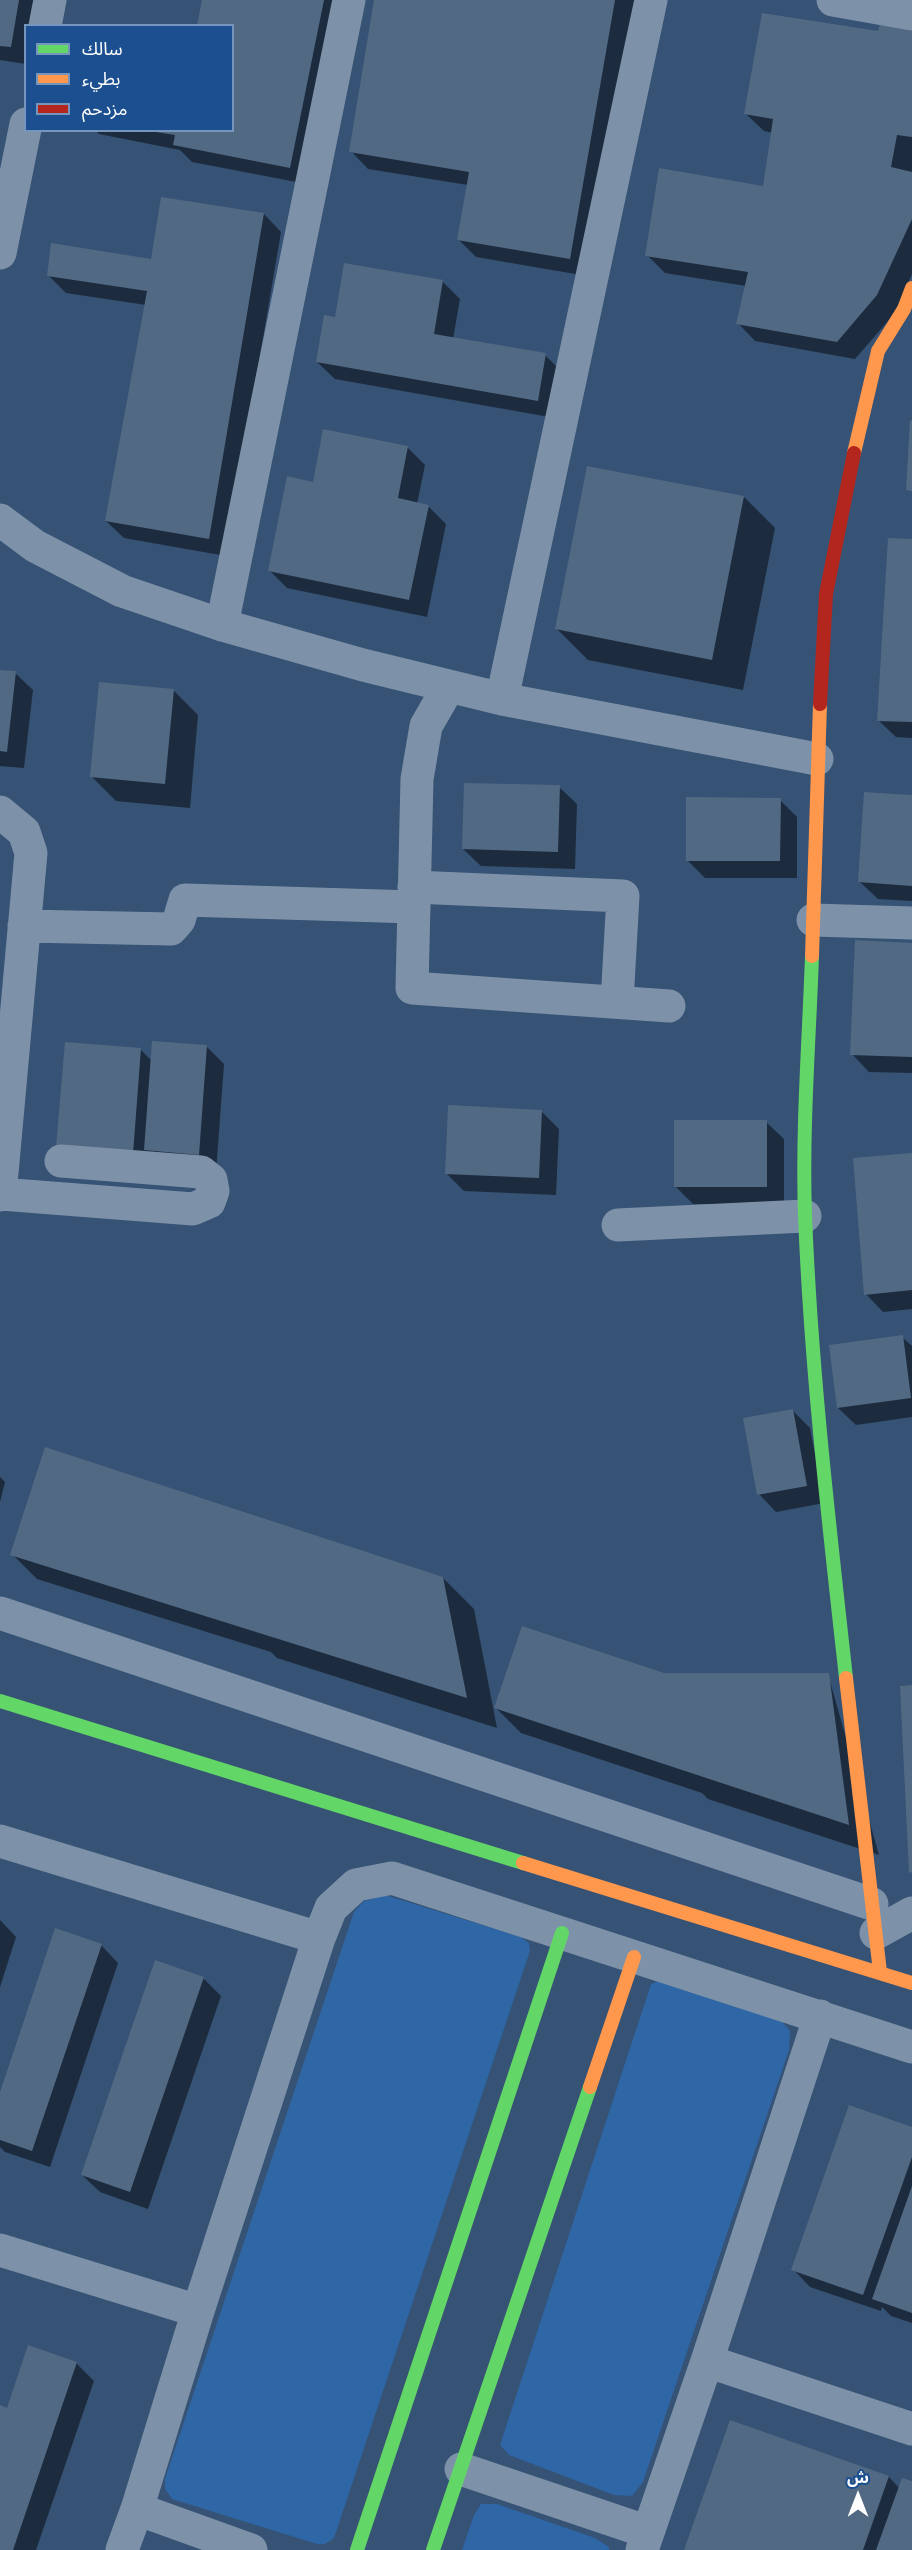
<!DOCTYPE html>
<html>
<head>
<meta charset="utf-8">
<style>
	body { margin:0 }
	#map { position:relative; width:912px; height:2550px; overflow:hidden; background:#365274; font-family:"Varela Round","Noto Sans Arabic",sans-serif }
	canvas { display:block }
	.legend { position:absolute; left:24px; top:24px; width:210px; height:108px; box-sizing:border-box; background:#1b4f8f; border:2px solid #7695bc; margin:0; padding:8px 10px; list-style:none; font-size:18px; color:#fff }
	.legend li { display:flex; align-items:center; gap:12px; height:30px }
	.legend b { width:30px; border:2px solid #7695bc }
	.north { position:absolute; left:828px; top:2466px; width:60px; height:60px; -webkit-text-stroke:4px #1b4f8f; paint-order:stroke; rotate:0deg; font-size:16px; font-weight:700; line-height:24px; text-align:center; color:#fff }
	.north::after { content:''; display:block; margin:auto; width:21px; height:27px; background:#fff; clip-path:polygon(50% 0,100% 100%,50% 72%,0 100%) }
</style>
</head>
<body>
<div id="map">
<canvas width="912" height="2550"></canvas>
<ul class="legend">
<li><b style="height:8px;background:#63d668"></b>سالك</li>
<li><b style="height:8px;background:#ff974d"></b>بطيء</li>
<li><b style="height:8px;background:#b3261e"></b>مزدحم</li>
</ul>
<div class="north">ش</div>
</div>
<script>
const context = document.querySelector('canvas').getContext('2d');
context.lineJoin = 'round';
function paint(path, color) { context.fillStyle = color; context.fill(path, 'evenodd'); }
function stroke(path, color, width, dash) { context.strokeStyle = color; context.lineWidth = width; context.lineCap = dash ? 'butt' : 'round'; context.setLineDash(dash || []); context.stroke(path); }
paint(new Path2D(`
	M 385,1895 L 521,1937 L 529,1943 L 530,1951 L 334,2538 L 325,2544 L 317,2544 L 172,2499 L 165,2489 L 165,2479 L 354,1912 L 364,1901 Z
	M 658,1981 L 779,2018 L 790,2031 L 789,2050 L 643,2482 L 632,2496 L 614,2495 L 509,2455 L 500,2445 L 651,1984 Z
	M 481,2504 L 497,2504 L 595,2538 L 609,2547 L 609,2550 L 462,2550 L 474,2515 Z`), '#2f66a5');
paint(new Path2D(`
	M 0,0 L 39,0 L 35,26 L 26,26 L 26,64 L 0,60 Z
	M 204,0 L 344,0 L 307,184 L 192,162 L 180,150 L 99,134 L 95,130 L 232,130 L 232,26 Z
	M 376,0 L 635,0 L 587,276 L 476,257 L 459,240 L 468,185 L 368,169 L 351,151 Z
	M 912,25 L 912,274 L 895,313 L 855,359 L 755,341 L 738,323 L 746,286 L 665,273 L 647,255 L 764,188 L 773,133 L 764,131 L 746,114 L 879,33 Z
	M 264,214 L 281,232 L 226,556 L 124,538 L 106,521 L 146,305 L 66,293 L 48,275 L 153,261 Z
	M 442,281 L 460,299 L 453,339 L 545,355 L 562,372 L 555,418 L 335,379 L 317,362 L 336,319 Z
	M 407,447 L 425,465 L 417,504 L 429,507 L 446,524 L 427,617 L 287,588 L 270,571 L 314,484 Z
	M 744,497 L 775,528 L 743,690 L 588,660 L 557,629 Z
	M 912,541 L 912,738 L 896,737 L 878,720 Z
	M 0,671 L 15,673 L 33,690 L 24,768 L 0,766 Z
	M 173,690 L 198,715 L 190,808 L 116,801 L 91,776 Z
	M 559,787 L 577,804 L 575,869 L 481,866 L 463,849 Z
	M 912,796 L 912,901 L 878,899 L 860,882 Z
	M 780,800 L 797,817 L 797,878 L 705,878 L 688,861 Z
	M 912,944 L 912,1073 L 869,1072 L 852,1054 Z
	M 207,1047 L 224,1064 L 216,1172 L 58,1147 L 141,1050 L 152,1061 Z
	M 541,1111 L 559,1129 L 556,1195 L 464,1191 L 446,1173 Z
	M 766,1122 L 784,1139 L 784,1204 L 693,1204 L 675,1186 Z
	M 912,1154 L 912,1309 L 883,1312 L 866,1294 Z
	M 902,1337 L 912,1346 L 912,1417 L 856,1425 L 838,1408 Z
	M 793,1411 L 810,1428 L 824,1503 L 776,1512 L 759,1494 Z
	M 0,1477 L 5,1482 L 0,1502 Z
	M 12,1554 L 443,1578 L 474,1609 L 497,1728 L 277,1658 L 271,1652 L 37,1579 Z
	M 828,1674 L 879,1855 L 708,1799 L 702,1793 L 521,1733 L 496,1708 L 664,1675 Z
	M 0,1920 L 16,1937 L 0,1987 Z
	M 101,1945 L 118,1963 L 50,2167 L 5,2152 L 0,2147 L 0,2097 Z
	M 203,1978 L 221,1996 L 148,2209 L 100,2192 L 82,2175 Z
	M 912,2129 L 912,2323 L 891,2316 L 882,2307 L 881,2311 L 810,2287 L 793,2269 Z
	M 76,2363 L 94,2381 L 36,2550 L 0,2550 L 0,2407 L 8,2410 Z
	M 889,2477 L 900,2489 L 912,2483 L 912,2550 L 685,2550 Z`), '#0007');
paint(new Path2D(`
	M 0,0 L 19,0 L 11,47 L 0,46 Z
	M 202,0 L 324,0 L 290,168 L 173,145 L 175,135 L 156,132 L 232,130 L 232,26 L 197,26 Z
	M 374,0 L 615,0 L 570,259 L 457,240 L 469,172 L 349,152 Z
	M 762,13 L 878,31 L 882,18 L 912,23 L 912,137 L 897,135 L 891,167 L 912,172 L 912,219 L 877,295 L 837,342 L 736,324 L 748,272 L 645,256 L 659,168 L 763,186 L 773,119 L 744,114 Z
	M 161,197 L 264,213 L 209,539 L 105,521 L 147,291 L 47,276 L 51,243 L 151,259 Z
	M 344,263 L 443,280 L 434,334 L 546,353 L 538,401 L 316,362 L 324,315 L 335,317 Z
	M 910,420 L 912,421 L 912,491 L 906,490 Z
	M 323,429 L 408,446 L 398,498 L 429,505 L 409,600 L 268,571 L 287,476 L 313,482 Z
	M 587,466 L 744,496 L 712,660 L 555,629 Z
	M 888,538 L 912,539 L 912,722 L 877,721 Z
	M 0,670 L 16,671 L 7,752 L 0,751 Z
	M 99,682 L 174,689 L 165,784 L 90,777 Z
	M 464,783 L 560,785 L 558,852 L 462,849 Z
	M 864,792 L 912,795 L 912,886 L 858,882 Z
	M 686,797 L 781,798 L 780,861 L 686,861 Z
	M 855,940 L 912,943 L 912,1057 L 850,1055 Z
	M 152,1041 L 207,1045 L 199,1155 L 144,1150 Z
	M 65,1042 L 141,1048 L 133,1154 L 56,1147 Z
	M 448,1105 L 542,1110 L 539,1178 L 445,1174 Z
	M 674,1120 L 767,1120 L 767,1187 L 674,1187 Z
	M 912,1153 L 912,1290 L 864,1295 L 853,1158 Z
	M 903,1335 L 911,1398 L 837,1408 L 829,1345 Z
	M 793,1409 L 807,1486 L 757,1495 L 743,1418 Z
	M 45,1447 L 443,1577 L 467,1698 L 10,1555 Z
	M 522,1626 L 664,1673 L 829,1673 L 849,1825 L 494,1708 Z
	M 912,1685 L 912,1872 L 909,1873 L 900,1686 Z
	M 55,1928 L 102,1944 L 32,2151 L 0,2140 L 0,2092 Z
	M 155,1960 L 204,1977 L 130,2192 L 81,2175 Z
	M 849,2105 L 912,2127 L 912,2157 L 863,2295 L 791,2270 Z
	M 912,2186 L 912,2313 L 872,2299 Z
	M 28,2345 L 77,2362 L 13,2550 L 0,2550 L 0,2405 L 7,2408 Z
	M 730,2420 L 889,2476 L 863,2550 L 684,2550 Z
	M 902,2478 L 912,2481 L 912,2550 L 876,2550 Z`), '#526984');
stroke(new Path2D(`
	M 833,0 L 912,14
	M 45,26 L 50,0
	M 0,253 L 26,124
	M 0,520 L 35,546 L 122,591 L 222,625 L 363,665 L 502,699 L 817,759
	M 222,625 L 349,0
	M 449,686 L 426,726 L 417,779 L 412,988 L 669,1006
	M 502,699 L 651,0
	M 0,812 L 24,832 L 31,853 L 0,1195
	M 414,887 L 623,896 L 617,1002
	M 813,920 L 912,923
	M 24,926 L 171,929 L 179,920 L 185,900 L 414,907
	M 0,1194 L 193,1209 L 209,1202 L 213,1191 L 211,1180 L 201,1172 L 61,1161
	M 618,1225 L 805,1216
	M 0,1613 L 872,1904
	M 0,1841 L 319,1938
	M 876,1933 L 912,1913
	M 0,2250 L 198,2311
	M 707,2361 L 912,2429
	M 461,2469 L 648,2532
	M 137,2509 L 251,2550
	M 122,2550 L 137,2509 L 198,2311 L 319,1938 L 331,1908 L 356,1885 L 392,1878 L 912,2047
	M 642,2550 L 707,2361 L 820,2016`), '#7d92a8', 33);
stroke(new Path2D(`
	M 812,956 C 809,1042 802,1129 805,1215 C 811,1370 829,1524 846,1678
	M 0,1701 L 523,1863
	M 357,2550 L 562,1933
	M 433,2550 L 590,2087`), '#63d668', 14);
stroke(new Path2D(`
	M 854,453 L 878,351 L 904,309 L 912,288
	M 812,956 L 820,704
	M 846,1678 L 880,1972
	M 523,1863 L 912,1983
	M 590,2087 L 634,1957`), '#ff974d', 14);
stroke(new Path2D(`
	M 820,704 L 826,594 L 854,453`), '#b3261e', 14);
</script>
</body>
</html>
